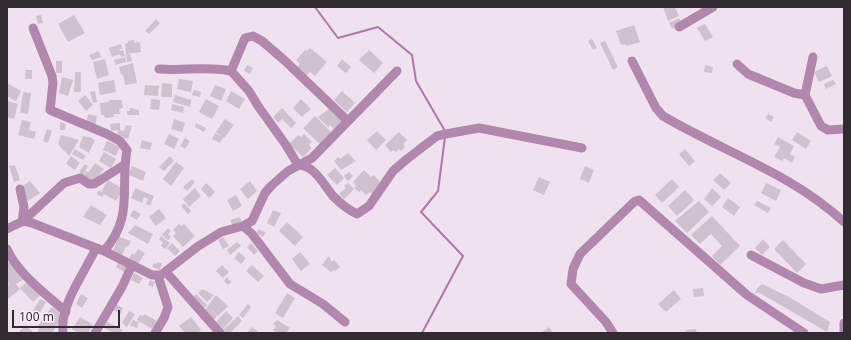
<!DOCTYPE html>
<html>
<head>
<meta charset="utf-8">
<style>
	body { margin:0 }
	#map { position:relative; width:851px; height:340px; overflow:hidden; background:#f0e1ef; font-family:"Noto Sans",sans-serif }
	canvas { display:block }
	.frame { position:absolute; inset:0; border:8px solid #322c32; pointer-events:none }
	.scale { position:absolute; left:12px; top:310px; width:108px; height:18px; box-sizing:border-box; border:2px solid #322c32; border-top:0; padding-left:5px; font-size:12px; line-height:14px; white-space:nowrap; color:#322c32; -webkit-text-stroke:3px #feeefc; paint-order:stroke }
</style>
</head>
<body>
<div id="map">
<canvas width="851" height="340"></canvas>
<div class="frame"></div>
<div class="scale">100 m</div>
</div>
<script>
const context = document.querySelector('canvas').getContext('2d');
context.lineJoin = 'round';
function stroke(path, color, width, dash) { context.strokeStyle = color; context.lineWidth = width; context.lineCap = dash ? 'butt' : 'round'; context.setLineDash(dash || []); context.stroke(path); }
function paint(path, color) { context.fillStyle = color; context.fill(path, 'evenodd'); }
stroke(new Path2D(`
	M 315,7 L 338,38 L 378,27 L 412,55 L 416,81 L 445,131
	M 422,333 L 463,256 L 421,212 L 438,191 L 445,137`), '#b176ad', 2);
paint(new Path2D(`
	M 663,7 L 675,7 L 679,16 L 668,21 Z
	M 41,15 L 43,23 L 38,24 L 36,16 Z
	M 74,15 L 85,33 L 68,42 L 58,24 Z
	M 679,18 L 682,24 L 672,29 L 669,23 Z
	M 156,19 L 160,23 L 149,34 L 145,31 Z
	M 705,24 L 713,37 L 705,41 L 697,28 Z
	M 634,25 L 640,42 L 626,46 L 625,44 L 621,45 L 616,31 Z
	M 592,39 L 597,48 L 593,50 L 588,41 Z
	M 134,40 L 134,43 L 140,42 L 141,52 L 126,54 L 125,44 L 128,43 L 128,41 Z
	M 605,41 L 618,67 L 613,70 L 600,43 Z
	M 121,44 L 122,49 L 119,49 L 120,51 L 123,50 L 125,56 L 121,57 L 120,54 L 112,57 L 109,48 Z
	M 310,48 L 327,62 L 315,76 L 310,72 L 306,77 L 296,68 L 300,64 L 296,60 L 305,50 L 307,51 Z
	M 369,50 L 383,63 L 374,73 L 359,60 Z
	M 99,51 L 101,57 L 92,60 L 89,55 Z
	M 126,54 L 130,54 L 132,61 L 127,62 Z
	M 125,57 L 126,62 L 115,65 L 114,60 Z
	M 105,59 L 109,75 L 97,79 L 93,62 Z
	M 342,59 L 351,67 L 346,73 L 337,66 Z
	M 56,61 L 62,61 L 62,73 L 56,73 Z
	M 133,63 L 137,83 L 125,85 L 123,74 L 121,75 L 119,67 Z
	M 247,65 L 253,68 L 250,74 L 244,71 Z
	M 705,65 L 713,67 L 712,73 L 704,72 Z
	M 827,66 L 832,76 L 819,82 L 814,72 Z
	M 26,70 L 32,70 L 32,79 L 25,79 Z
	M 75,72 L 81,72 L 81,92 L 74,92 Z
	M 62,77 L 73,80 L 68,96 L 59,93 Z
	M 179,79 L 193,81 L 191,92 L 177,89 Z
	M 114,80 L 116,92 L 100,95 L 98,83 Z
	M 833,80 L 836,84 L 826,89 L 824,84 Z
	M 7,83 L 21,91 L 16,101 L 7,96 Z
	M 162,83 L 172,84 L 172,97 L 161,97 Z
	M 145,85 L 159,86 L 158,96 L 144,95 Z
	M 215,85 L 226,89 L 221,101 L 210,96 Z
	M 194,90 L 201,92 L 200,97 L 192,95 Z
	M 95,91 L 97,102 L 93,103 L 90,92 Z
	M 231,91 L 245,99 L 239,109 L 226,101 Z
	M 342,91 L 355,103 L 347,112 L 334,100 Z
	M 23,92 L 31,93 L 28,114 L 20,113 Z
	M 85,95 L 93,105 L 86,111 L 78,101 Z
	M 175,95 L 191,100 L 190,107 L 173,102 Z
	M 151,99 L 160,100 L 159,110 L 150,109 Z
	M 206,99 L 219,106 L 212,119 L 199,112 Z
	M 301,99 L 311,109 L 302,117 L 293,108 Z
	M 109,100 L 122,100 L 123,108 L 119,109 L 120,114 L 114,114 L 114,117 L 105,118 L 104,115 L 101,115 L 100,103 L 109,102 Z
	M 7,101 L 18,104 L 14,119 L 7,117 Z
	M 172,104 L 184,107 L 183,113 L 171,110 Z
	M 130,108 L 139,110 L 139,115 L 127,115 L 127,111 L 130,111 Z
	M 282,108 L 296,123 L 291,128 L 282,119 L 278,123 L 273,117 Z
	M 330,108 L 345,122 L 336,131 L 330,125 L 328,127 L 318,117 Z
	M 88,114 L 97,116 L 95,126 L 86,124 Z
	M 768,114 L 774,117 L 771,122 L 765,118 Z
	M 315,116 L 333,134 L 322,146 L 303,128 Z
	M 174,119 L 185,123 L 182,132 L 171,129 Z
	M 225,119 L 234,125 L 224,138 L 216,132 Z
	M 22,120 L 31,122 L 29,130 L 36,132 L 34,139 L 18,135 Z
	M 60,122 L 66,124 L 65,130 L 60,130 Z
	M 120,123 L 120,130 L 124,131 L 126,125 L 132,126 L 128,139 L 117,135 L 118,130 L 111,131 L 110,124 Z
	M 196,123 L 206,128 L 204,132 L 195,127 Z
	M 47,129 L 52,131 L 48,143 L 43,141 Z
	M 377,131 L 386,140 L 376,150 L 367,140 Z
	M 399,132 L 407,140 L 403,144 L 405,147 L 401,151 L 399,149 L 396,152 L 393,150 L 391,152 L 385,145 Z
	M 797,132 L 811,141 L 806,149 L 792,140 Z
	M 215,133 L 223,137 L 220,143 L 212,139 Z
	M 169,134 L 179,139 L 174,149 L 164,144 Z
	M 304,134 L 312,142 L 309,145 L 312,148 L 303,157 L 289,144 L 298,135 L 301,137 Z
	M 61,135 L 79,140 L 69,156 L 58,144 Z
	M 83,136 L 89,137 L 95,140 L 89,153 L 79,147 Z
	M 778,137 L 794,146 L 790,154 L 795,157 L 792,163 L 784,158 L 782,161 L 774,157 L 780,147 L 774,144 Z
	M 185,138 L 190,141 L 185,149 L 180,146 Z
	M 142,140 L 152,143 L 150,150 L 140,148 Z
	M 107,141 L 120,147 L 116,156 L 103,150 Z
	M 75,149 L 86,156 L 83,160 L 72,154 Z
	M 685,149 L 695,161 L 689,166 L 679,154 Z
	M 104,152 L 116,159 L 111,168 L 99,161 Z
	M 348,153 L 356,161 L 341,170 L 334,161 L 338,157 L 340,159 Z
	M 71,156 L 80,163 L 75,170 L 66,164 Z
	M 170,156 L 174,161 L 164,171 L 159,167 Z
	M 176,162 L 184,168 L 171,186 L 163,179 Z
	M 95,163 L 104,169 L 93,182 L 83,176 L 86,171 L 93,174 L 89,172 Z
	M 85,164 L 88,166 L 83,175 L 79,172 Z
	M 15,165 L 20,180 L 14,182 L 9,166 Z
	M 132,166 L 146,172 L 143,181 L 129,175 Z
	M 585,166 L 594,170 L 589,183 L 580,179 Z
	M 335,168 L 344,178 L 337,185 L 327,175 Z
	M 364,170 L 371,177 L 374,175 L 382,184 L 372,194 L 370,192 L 366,195 L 361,190 L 359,192 L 354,188 L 356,186 L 353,182 Z
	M 349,172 L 353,176 L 348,181 L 344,176 Z
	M 720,173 L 731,183 L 724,190 L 713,180 Z
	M 539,177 L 550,182 L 544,195 L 533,190 Z
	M 192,179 L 195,182 L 187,191 L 183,187 Z
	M 672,179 L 679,187 L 662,203 L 655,195 Z
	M 108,180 L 123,189 L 116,201 L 104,194 L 102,197 L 97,194 L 99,190 L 101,192 Z
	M 30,181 L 40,193 L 28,201 L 25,196 L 27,195 L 21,187 Z
	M 250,181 L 257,191 L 248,199 L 240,189 Z
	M 206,183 L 215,192 L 209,198 L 201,189 Z
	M 348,183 L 354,189 L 344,199 L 339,194 L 346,188 L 344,186 Z
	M 766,183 L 781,190 L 776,201 L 761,193 Z
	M 135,188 L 154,196 L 150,206 L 146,204 L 148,199 L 144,197 L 142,203 L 131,198 Z
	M 195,188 L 201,196 L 189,207 L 183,199 Z
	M 712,188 L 721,197 L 712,206 L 704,199 Z
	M 685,190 L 694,200 L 677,216 L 668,206 Z
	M 236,195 L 242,206 L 233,211 L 227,200 Z
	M 728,198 L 740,207 L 734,216 L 722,207 Z
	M 699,201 L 709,212 L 687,233 L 675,221 Z
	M 757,201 L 771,208 L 768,213 L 754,205 Z
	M 184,203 L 191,211 L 188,214 L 181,206 Z
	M 91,205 L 107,215 L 100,225 L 83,217 Z
	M 159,209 L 166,218 L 156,226 L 149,217 Z
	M 133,210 L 141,214 L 137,220 L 130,216 Z
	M 273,210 L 281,213 L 274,227 L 267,223 Z
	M 712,216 L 740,246 L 720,265 L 712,256 L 722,246 L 711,234 L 700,244 L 691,235 Z
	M 240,217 L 243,224 L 233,227 L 230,220 Z
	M 287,222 L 303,237 L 295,246 L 279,231 Z
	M 179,224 L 182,226 L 184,224 L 195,236 L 183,247 L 173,236 L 176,233 L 173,230 Z
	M 135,225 L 153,234 L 148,244 L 128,233 Z
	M 168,228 L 171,231 L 168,234 L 171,237 L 168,240 L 162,235 Z
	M 259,229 L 266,233 L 263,237 L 256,233 Z
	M 161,236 L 170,243 L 165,249 L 161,246 L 163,243 L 159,239 Z
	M 119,237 L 131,241 L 128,247 L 126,246 L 122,255 L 113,251 Z
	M 223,237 L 229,246 L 223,249 L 218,240 Z
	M 763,239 L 770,247 L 762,255 L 755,248 Z
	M 783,240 L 806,264 L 797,273 L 774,249 Z
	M 237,242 L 241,246 L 230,255 L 227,250 Z
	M 172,243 L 180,251 L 175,256 L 167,248 Z
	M 251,243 L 258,251 L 254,255 L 247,247 Z
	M 138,249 L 145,253 L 138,264 L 129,259 L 132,253 L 134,255 Z
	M 239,252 L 246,258 L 241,264 L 234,258 Z
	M 300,252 L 310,264 L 301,271 L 292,259 Z
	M 329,256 L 332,262 L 334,260 L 340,267 L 335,271 L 333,270 L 331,272 L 322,265 Z
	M 12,260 L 24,279 L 16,284 L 20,289 L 7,300 L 7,286 L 9,284 L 7,281 L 7,264 Z
	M 119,261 L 127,266 L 124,272 L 116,267 Z
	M 157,262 L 162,263 L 160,270 L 152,267 L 154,263 L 156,264 Z
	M 222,265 L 229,272 L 223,278 L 216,271 Z
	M 252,265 L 264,276 L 258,282 L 246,271 Z
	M 134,273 L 143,278 L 139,284 L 131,280 Z
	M 227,277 L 231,282 L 228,285 L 224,281 Z
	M 150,280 L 155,282 L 153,287 L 148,285 Z
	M 28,281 L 40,295 L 33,302 L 20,288 Z
	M 762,284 L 789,297 L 830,322 L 827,332 L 758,292 L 754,295 L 758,287 Z
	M 703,288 L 704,296 L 694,297 L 693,289 Z
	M 202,289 L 214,295 L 207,302 L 198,293 Z
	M 674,290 L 681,299 L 666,312 L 658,304 Z
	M 287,293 L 295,298 L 283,318 L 275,313 Z
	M 81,294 L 88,298 L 82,308 L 76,304 Z
	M 196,294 L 207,305 L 202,310 L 191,299 Z
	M 216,295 L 228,306 L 218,316 L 210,308 L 217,316 L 213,321 L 204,311 Z
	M 40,299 L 46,302 L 39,314 L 33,311 Z
	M 115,304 L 123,308 L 121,314 L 113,310 Z
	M 248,304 L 251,307 L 243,318 L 239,315 Z
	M 52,307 L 63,316 L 52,333 L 37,333 L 39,328 L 37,327 Z
	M 129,311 L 135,314 L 127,327 L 122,323 Z
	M 226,311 L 233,318 L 223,329 L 216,322 Z
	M 144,314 L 157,321 L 152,329 L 137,320 L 140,315 L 143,316 Z
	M 238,316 L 242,321 L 230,333 L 226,333 L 223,330 Z
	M 80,317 L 93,325 L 88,333 L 78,333 L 72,329 Z
	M 191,317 L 201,330 L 197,333 L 185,333 L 179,326 Z
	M 133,320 L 139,322 L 137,328 L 130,325 Z
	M 277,320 L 290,328 L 286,333 L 277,333 L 273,330 L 276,326 L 273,324 Z
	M 107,322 L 123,330 L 121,333 L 114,333 L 104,328 Z
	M 25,325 L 34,333 L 18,333 Z
	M 252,327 L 260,333 L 247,333 Z
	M 549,327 L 553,333 L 541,333 Z
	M 696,329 L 697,333 L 686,333 L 685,330 Z`), '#d0c1ce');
stroke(new Path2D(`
	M 679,27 L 713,7
	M 33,28 L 52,76 L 53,83 L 50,110 L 107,134 L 120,141 L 127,150 C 120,189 134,217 104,251
	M 813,57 L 805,95 L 821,126 L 828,130 L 844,129
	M 632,61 L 656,108 L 663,116 C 724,152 791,173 844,222
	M 737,64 L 748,74 L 794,93 L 805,95
	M 159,69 C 184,71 207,66 231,71 L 249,91 L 258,106 L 286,145 L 298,165 C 315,165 324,186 334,197 C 340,203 349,210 357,214 L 369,206 L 393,171 L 407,159 L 437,136 L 446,134 L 479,128 L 582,148
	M 231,71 L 245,38 L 253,36 L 262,41 L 283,59 L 348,121
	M 20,189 L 24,207 L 22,222
	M 23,221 L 64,183 L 80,178 L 89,184 L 94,184 L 124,165
	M 243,226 L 252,234 L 290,284 L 323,304 L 345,322
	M 7,229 L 23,221 L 32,223 L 104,251 L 152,275 L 161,275 L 197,247 L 221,232 L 243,226 L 252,221 L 265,193 L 271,186 L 288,171 L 312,158 L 397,71
	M 7,249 C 18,274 46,294 66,312
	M 751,255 L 804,283 L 821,289 L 844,285
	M 166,272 L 220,333
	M 63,333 C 59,306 85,272 96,248
	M 95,333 L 122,287 L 132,265
	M 155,333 L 164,318 L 168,307 L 158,276
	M 613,333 L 606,322 L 571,284 L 573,269 L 580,254 L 634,202 L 639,200 L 747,295 L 804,333
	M 844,333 L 844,323`), '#b287ae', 9);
</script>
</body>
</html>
